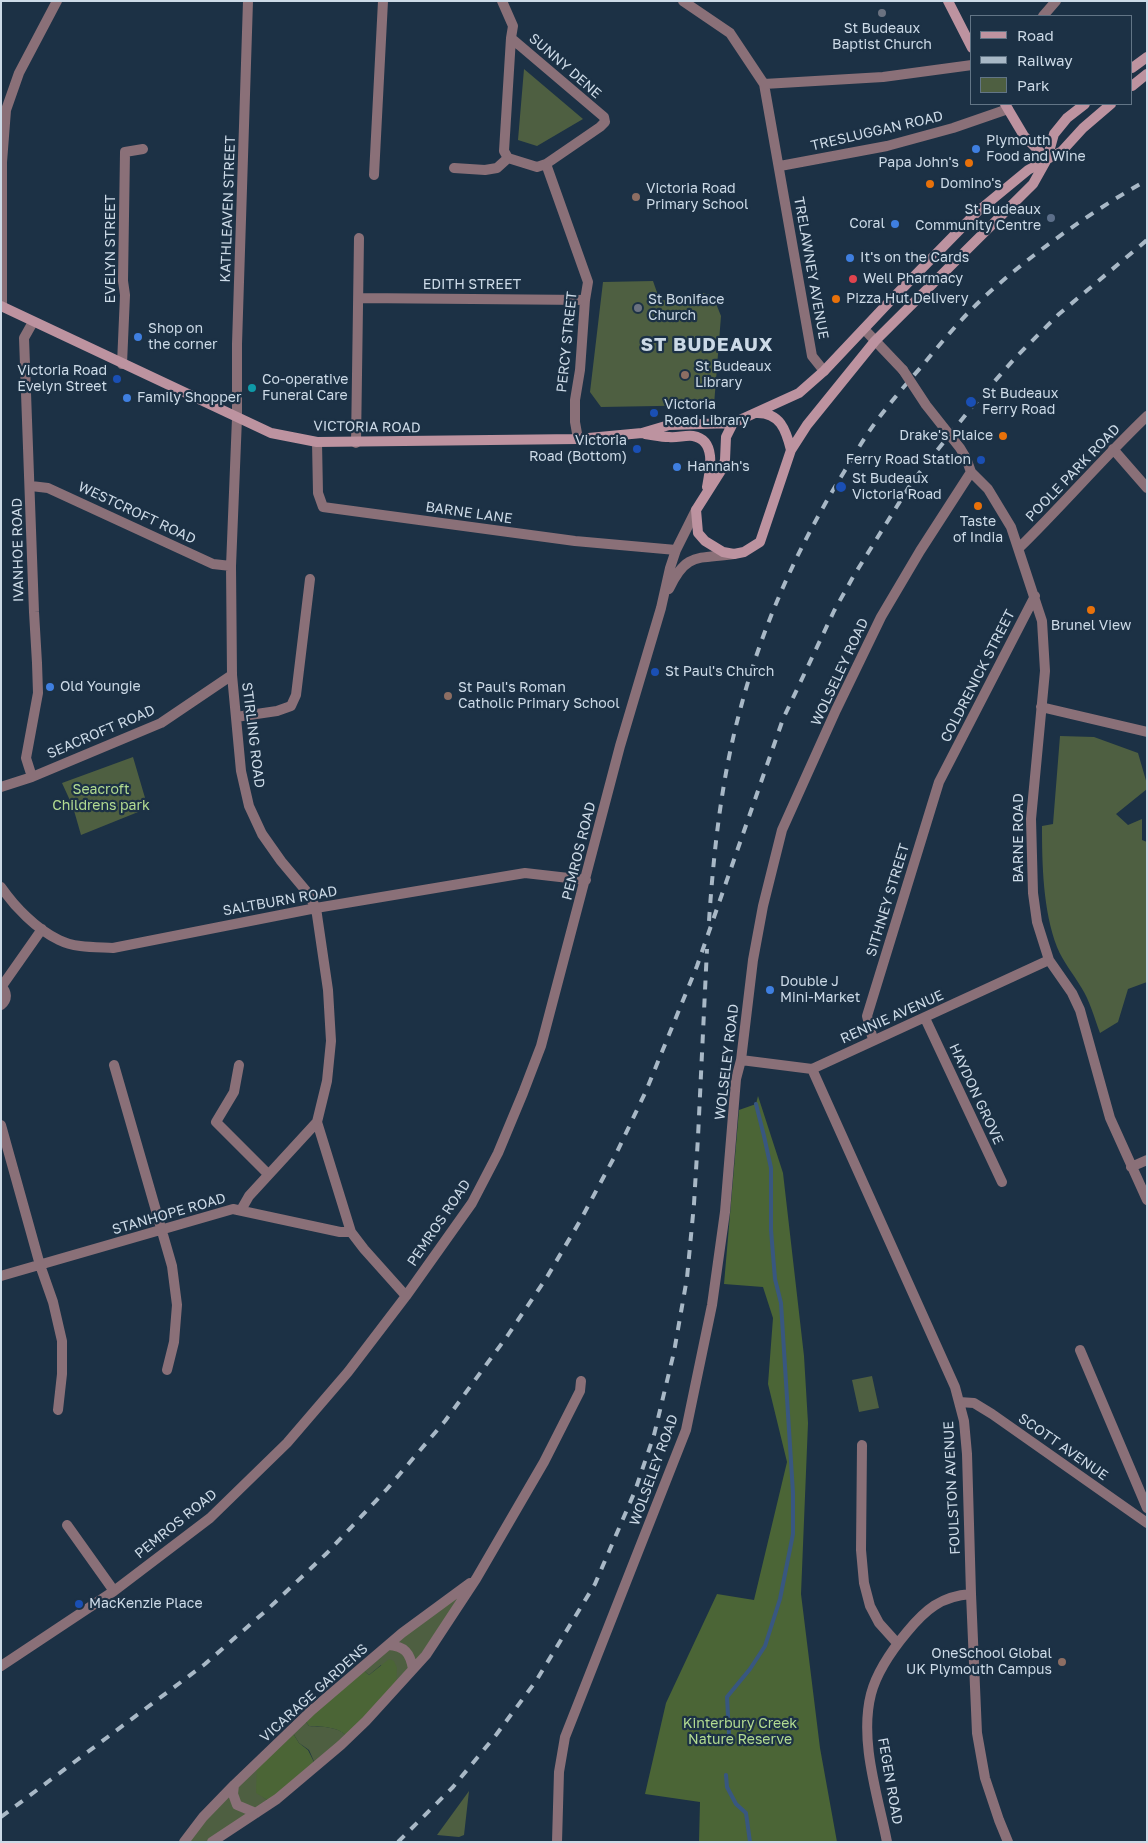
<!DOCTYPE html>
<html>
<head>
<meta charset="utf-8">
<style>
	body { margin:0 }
	#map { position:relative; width:1148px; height:1843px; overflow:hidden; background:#1c3145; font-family:"Golos Text",sans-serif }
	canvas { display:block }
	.frame { position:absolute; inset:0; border:2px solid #ccdae7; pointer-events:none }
	.legend { position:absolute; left:970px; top:15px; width:162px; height:90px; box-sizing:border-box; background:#1c3145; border:1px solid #627586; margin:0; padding:6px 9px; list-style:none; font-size:15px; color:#ccdae7 }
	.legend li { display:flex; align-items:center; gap:10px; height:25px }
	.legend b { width:25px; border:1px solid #627586 }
</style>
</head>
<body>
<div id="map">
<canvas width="1148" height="1843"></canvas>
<div class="frame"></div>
<ul class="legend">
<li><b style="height:6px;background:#bd93a0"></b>Road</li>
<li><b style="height:6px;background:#a8b8c6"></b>Railway</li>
<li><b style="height:14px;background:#4e5f41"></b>Park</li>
</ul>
</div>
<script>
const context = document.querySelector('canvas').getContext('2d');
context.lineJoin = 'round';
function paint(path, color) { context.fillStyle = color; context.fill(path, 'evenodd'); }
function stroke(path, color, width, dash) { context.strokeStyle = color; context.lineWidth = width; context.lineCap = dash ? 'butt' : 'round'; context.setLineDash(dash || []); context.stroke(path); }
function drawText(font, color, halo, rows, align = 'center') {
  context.font = font + ' "Golos Text",sans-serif'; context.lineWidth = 4.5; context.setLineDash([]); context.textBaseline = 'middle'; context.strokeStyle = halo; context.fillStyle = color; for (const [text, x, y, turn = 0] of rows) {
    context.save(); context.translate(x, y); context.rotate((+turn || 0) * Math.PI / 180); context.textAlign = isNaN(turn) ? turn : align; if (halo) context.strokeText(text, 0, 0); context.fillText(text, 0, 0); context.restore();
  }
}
paint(new Path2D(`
	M 524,69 L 583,119 L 537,146 L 518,140 Z
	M 653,281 L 660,301 L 703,293 L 713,296 L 721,316 L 714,405 L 601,407 L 590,392 L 603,282 Z
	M 1060,736 L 1094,737 L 1138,753 L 1147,784 L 1147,789 L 1116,814 L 1128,825 L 1142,819 L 1142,840 L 1147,842 L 1147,982 L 1128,989 L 1118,1022 L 1100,1033 C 1094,1017 1090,1001 1081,987 C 1073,973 1063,962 1057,947 C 1043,910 1042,865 1042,826 L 1053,824 Z
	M 133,757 L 148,808 L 81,835 L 73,807 L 62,783 Z
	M 872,1376 L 879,1408 L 859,1412 L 852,1380 Z
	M 476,1579 L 396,1688 L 381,1665 L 369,1675 L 361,1668 Z
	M 303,1718 L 309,1726 C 323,1727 340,1726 348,1738 L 316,1766 L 309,1750 L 299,1743 L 291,1730 Z
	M 257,1762 L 257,1792 L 267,1800 L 212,1842 L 184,1842 Z
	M 469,1791 L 464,1835 L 459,1837 L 437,1835 Z`), '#4e5f41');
paint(new Path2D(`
	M 758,1096 L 783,1173 L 804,1356 L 808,1423 L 801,1594 L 820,1748 L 837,1842 L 699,1842 L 700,1802 L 645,1794 L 666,1703 L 717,1594 L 754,1600 L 787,1462 L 768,1384 L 773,1318 L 763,1287 L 724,1284 L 739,1110 L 756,1104 Z
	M 389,1659 L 394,1661 L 397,1668 L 396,1688 L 348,1738 C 339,1726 323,1727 309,1726 L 303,1718 L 361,1668 L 369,1675 Z
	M 291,1730 L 299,1743 L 308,1750 L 316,1766 L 277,1799 L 267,1800 L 256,1793 L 257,1762 Z`), '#4b6536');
stroke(new Path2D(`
	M 729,1734 L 727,1697 L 750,1669 L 765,1646 L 780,1599 L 793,1534 L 793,1493 L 781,1303 L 775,1279 L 771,1230 L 771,1168 L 764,1136 L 756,1104
	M 726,1775 L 727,1787 L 736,1804 L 746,1813 L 750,1842`), '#385780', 4);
stroke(new Path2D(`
	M 248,1 L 237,344 L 237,418 L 231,566 L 232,675 L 241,771 L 249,806 L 262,834 L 281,861 L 307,892 L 316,908 L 328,990 L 331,1041 L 327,1081 L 317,1122 L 351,1232 L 364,1249 L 406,1296
	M 502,1 L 513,26 L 511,38 L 504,151 L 508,158 L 537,167 L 546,164 L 600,127 L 605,122 L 604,117 L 511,38
	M 683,1 L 730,33 L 764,84 L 812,356 L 824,371
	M 1043,16 L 1056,1
	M 764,84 L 883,77 L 972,65
	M 546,164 L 588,282 L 585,300 L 580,370 L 575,400 L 575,422 L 578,439
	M 780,166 L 887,146 L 953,128 L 1008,109
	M 454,168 L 485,170 L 497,168 L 508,158
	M 374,175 L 383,1
	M 359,298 L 585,300
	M 2,307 L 2,162 L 6,110 L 19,73 L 57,1
	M 864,329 L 903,370
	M 122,364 L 125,295 L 123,281 L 125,152 L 143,149
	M 317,442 L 318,493 L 323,507 L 575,541 L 676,550
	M 356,443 L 359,238
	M 1113,449 L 1147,488
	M 966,458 L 971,472 L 988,489 L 1011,527 L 1042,621 L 1045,671 L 1031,819 L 1033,893 L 1037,922 L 1049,960 L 1072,993 L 1080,1010 L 1110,1118 L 1147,1200
	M 31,486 L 48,488 L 213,564 L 231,566
	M 1019,548 C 1063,505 1102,459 1147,416
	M 669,589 C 686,552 698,559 734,554
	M 1041,707 L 1147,732
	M 236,717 L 277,711 L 291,706 L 296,695 L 310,579
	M 32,777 L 26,758 L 38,693 L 37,663 L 34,612 L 24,338 L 33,322
	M 1,787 L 32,777 L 161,723 L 232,675
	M 1,887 C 15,907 36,929 59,940 C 75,948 96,947 113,948 L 316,908 L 525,873 L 586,880
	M 1,986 C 7,992 8,999 1,1005
	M 2,986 L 42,929
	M 925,1018 L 1002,1182
	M 873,1040 L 867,1016 L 939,782 L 1035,596
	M 741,1060 L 812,1069 L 1049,960
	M 114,1065 L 172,1266 L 177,1305 L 174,1342 L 167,1370
	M 239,1065 L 234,1092 L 216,1122 L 268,1174
	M 812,1069 L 955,1387 L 964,1421 L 967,1454 L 971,1594 L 977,1733 L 985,1778 L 999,1820 L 1008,1842
	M 1,1125 L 40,1265 L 53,1302 L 62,1341 L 62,1374 L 58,1410
	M 1131,1167 L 1147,1160
	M 241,1210 L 249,1196 L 317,1122
	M 1,1276 L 233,1209 L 340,1232 L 351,1232
	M 1080,1350 L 1147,1508
	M 959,1402 L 974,1403 L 992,1414 L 1147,1523
	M 862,1445 L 861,1550 L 864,1583 L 870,1606 L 879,1623 L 897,1643
	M 67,1525 L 114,1591
	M 388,1645 C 405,1646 410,1653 413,1669
	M 1,1666 L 114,1591 L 210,1518 L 287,1443 L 348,1372 L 406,1296 L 472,1203 L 498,1153 L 523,1093 L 541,1046 L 620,746 L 661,608 L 670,568 L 676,550 L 696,510
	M 234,1785 L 233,1794 L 237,1805 L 256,1813
	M 184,1842 L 203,1817 L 234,1785 L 312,1710 L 402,1633 L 470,1583
	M 212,1842 L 277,1799 L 341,1745 L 366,1721 L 426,1655 L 476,1579 L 544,1462 L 580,1391 L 581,1381
	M 557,1842 L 559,1772 L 565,1737 L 686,1430 L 712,1305 L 725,1212 L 736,1079 L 741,1060 L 753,960 L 763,906 L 782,830 L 836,710 L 881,617 L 920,551 L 971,472
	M 887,1842 C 878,1796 859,1741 871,1694 C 877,1671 892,1650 907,1632 C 925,1610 941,1596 971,1594`), '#8a7078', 10);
stroke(new Path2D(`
	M 948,1 L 972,48
	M 1132,68 L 1147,57
	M 1132,86 L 1147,74
	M 1005,104 L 1024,136 L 1047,159
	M 1,306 L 271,433 L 317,442 L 578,439 L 642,433 L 669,425 L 733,423 L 799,393 L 824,371 L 891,300 L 977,212 L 1028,170 L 1062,151 L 1083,128 L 1111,104
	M 756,413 C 780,412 786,430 791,450
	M 733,423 L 726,437 L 725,460 L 722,469 L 696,510 L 698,533 L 705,541 L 723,552 L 734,554 L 744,552 L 760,542 L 791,450 L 807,425 L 875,341 L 1033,184 L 1047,159 L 1054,134 L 1067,118 L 1085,104
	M 645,434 C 653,435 661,437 669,437 C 677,438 685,435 693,436 C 717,440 710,471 707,487`), '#bd93a0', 10);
stroke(new Path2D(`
	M 709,921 C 714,847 722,774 742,703 C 764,621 800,543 844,472 C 856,452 867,433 881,415 C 894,398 908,382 922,366 C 941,343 960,320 982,299 C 1031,254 1089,213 1147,180
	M 1,1817 L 205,1664 L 269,1608 L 327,1553 L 387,1489 L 445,1421 L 508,1335 L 547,1277 L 580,1221 L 617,1152 L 646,1091 L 697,966 L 783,719 L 834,611 L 853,577 L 912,482 L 971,408 L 1016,357 L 1059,314 L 1147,240
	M 398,1842 L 453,1787 L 496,1735 L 536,1681 L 595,1584 L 635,1491 L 654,1435 L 674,1352 L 687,1278 L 694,1204 L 698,1137 L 707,949`), '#a8b8c6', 4, [9, 9]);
stroke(new Path2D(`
	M 903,370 L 926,405 L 960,448 L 966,458`), '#8a7078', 10);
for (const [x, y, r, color] of [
	[882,13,5,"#6b7280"],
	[976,149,5,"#3f7fe0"],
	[969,163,5,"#e8710a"],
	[930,184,5,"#e8710a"],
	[636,197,5,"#8d6e63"],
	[1051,218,5,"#5c6f8a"],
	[895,224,5,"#3f7fe0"],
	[850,258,5,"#3f7fe0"],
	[853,279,5,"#e0444e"],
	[836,299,5,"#e8710a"],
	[638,308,5,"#6b7280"],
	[138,337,5,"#3f7fe0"],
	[685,375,5,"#8d6e63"],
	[117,379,5,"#1a4fb4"],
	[252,388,5,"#0f9aa8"],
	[127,398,5,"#3f7fe0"],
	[971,402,6,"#1a4fb4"],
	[654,413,5,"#1a4fb4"],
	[1003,436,5,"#e8710a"],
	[637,449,5,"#1a4fb4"],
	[981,460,5,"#1a4fb4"],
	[677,467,5,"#3f7fe0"],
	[841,487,6,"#1a4fb4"],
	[978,506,5,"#e8710a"],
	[1091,610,5,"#e8710a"],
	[655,672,5,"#1a4fb4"],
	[50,687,5,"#3f7fe0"],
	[448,696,5,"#8d6e63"],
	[770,990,5,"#3f7fe0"],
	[79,1604,5,"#1a4fb4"],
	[1062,1662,5,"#8d6e63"]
]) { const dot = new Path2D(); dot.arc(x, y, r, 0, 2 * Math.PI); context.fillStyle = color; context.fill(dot); stroke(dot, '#1c3145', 2); }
drawText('14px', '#ccdae7', '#1c3145', [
	["St Budeaux",882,29,"center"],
	["Baptist Church",882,45,"center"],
	["Plymouth",986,141],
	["Food and Wine",986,157],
	["Papa John's",959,163,"right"],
	["Domino's",940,184],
	["Victoria Road",646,189],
	["Primary School",646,205],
	["St Budeaux",1041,210,"right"],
	["Community Centre",1041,226,"right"],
	["Coral",885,224,"right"],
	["It's on the Cards",860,258],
	["Well Pharmacy",863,279],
	["Pizza Hut Delivery",846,299],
	["St Boniface",648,300],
	["Church",648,316],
	["Shop on",148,329],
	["the corner",148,345],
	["St Budeaux",695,367],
	["Library",695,383],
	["Victoria Road",107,371,"right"],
	["Evelyn Street",107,387,"right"],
	["Co-operative",262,380],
	["Funeral Care",262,396],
	["St Budeaux",982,394],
	["Ferry Road",982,410],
	["Family Shopper",137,398],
	["Victoria",664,405],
	["Road Library",664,421],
	["Drake's Plaice",993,436,"right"],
	["Victoria",627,441,"right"],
	["Road (Bottom)",627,457,"right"],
	["Ferry Road Station",971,460,"right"],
	["Hannah's",687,467],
	["St Budeaux",852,479],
	["Victoria Road",852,495],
	["Taste",978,522,"center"],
	["of India",978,538,"center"],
	["Brunel View",1091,626,"center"],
	["St Paul's Church",665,672],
	["Old Youngie",60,687],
	["St Paul's Roman",458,688],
	["Catholic Primary School",458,704],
	["Double J",780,982],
	["Mini-Market",780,998],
	["MacKenzie Place",89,1604],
	["OneSchool Global",1052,1654,"right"],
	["UK Plymouth Campus",1052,1670,"right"]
], 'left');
drawText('14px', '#ccdae7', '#1c3145', [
	["SUNNY DENE",565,66,41],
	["TRESLUGGAN ROAD",877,131,-13],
	["KATHLEAVEN STREET",228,209,-88],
	["EVELYN STREET",111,249,-90],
	["TRELAWNEY AVENUE",811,268,80],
	["EDITH STREET",472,285],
	["PERCY STREET",567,342,-84],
	["VICTORIA ROAD",367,427,1],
	["POOLE PARK ROAD",1073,473,-46],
	["WESTCROFT ROAD",137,513,25],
	["BARNE LANE",469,513,8],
	["IVANHOE ROAD",18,550,-91],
	["WOLSELEY ROAD",840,672,-65],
	["COLDRENICK STREET",978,676,-63],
	["SEACROFT ROAD",101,732,-23],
	["STIRLING ROAD",253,735,83],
	["BARNE ROAD",1019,838,-90],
	["PEMROS ROAD",579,851,-76],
	["SITHNEY STREET",888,900,-73],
	["SALTBURN ROAD",280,901,-10],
	["RENNIE AVENUE",892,1017,-24],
	["WOLSELEY ROAD",727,1062,-83],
	["HAYDON GROVE",976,1094,65],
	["STANHOPE ROAD",169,1214,-16],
	["PEMROS ROAD",439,1223,-56],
	["SCOTT AVENUE",1063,1447,35],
	["WOLSELEY ROAD",654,1470,-70],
	["FOULSTON AVENUE",952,1488,-93],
	["PEMROS ROAD",176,1524,-39],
	["VICARAGE GARDENS",314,1693,-42],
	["FEGEN ROAD",890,1781,80]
]);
drawText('14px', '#b2db91', '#1c3145', [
	["Seacroft",101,790],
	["Childrens park",101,806],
	["Kinterbury Creek",740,1724],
	["Nature Reserve",740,1740]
]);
context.letterSpacing = '1px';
drawText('bold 19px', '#ccdae7', '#1c3145', [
	["ST BUDEAUX",707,345]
]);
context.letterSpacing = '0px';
</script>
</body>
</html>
